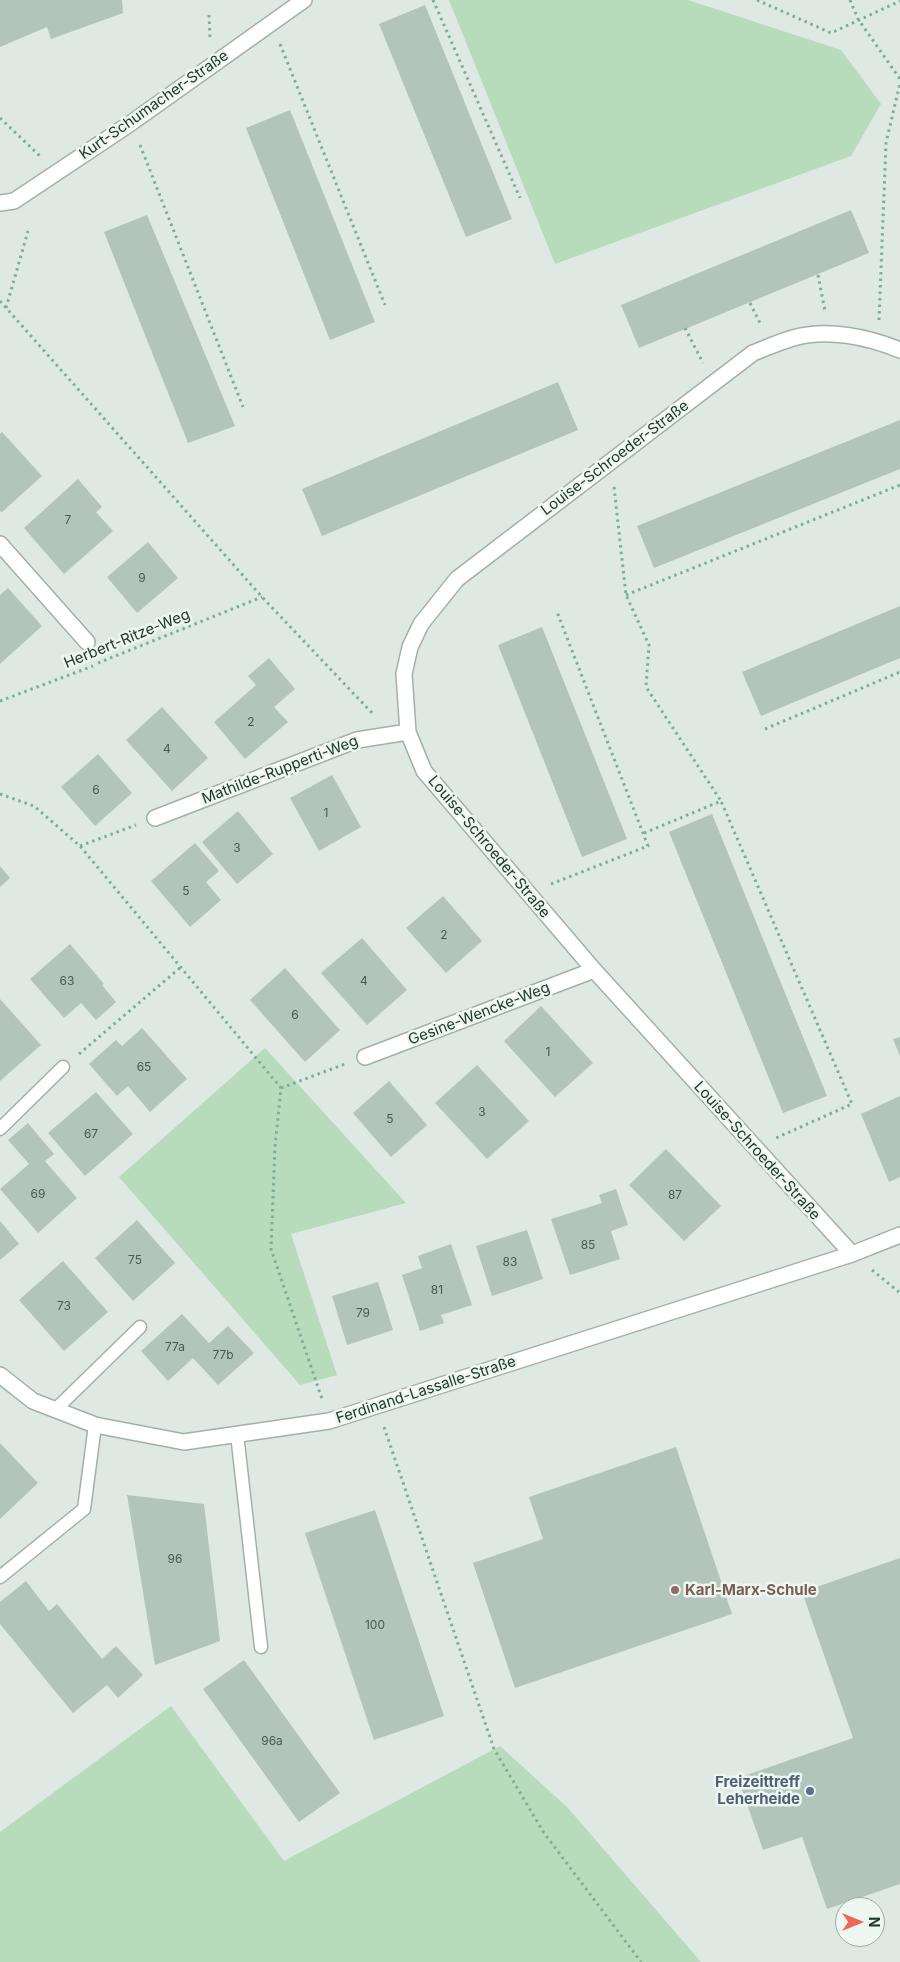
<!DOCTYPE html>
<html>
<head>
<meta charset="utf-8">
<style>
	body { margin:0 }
	#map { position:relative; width:900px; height:1962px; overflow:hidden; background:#dee9e3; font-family:Inter,sans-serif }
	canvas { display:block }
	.north { position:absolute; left:835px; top:1897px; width:50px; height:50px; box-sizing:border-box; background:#eef6f1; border:1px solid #9caaa3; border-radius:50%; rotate:90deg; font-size:14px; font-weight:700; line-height:20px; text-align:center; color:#20392e }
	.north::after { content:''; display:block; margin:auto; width:18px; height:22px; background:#ef6656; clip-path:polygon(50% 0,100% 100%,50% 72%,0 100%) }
</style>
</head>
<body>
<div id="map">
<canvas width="900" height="1962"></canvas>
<div class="north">N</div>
</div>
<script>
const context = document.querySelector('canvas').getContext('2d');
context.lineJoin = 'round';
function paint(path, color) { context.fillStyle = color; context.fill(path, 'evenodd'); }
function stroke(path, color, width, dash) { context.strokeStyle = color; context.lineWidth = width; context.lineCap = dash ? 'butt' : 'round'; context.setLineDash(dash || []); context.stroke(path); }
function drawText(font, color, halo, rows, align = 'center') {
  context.font = font + ' Inter,sans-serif'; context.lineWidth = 5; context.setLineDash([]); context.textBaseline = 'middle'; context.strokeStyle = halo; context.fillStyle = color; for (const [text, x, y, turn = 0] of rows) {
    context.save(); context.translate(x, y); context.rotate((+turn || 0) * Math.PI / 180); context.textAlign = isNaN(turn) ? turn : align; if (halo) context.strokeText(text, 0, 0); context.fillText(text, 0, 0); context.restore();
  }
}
paint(new Path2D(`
	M 449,0 L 688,0 L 841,50 L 881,104 L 851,156 L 555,264 Z
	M 265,1048 L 406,1203 L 291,1234 L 337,1375 L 300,1385 L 119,1177 Z
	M 171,1706 L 284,1861 L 500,1746 L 568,1808 L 701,1962 L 0,1962 L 0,1832 Z`), '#b7dbbb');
paint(new Path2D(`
	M 0,0 L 122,0 L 123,13 L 51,39 L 47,27 L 0,47 Z
	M 425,5 L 512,219 L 466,237 L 379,24 Z
	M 290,110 L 375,322 L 330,340 L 246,128 Z
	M 851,210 L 869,253 L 639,348 L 621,305 Z
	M 147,215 L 235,426 L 188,443 L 104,232 Z
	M 558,382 L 578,430 L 322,536 L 302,489 Z
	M 900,420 L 900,469 L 654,568 L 637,526 Z
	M 2,432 L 42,476 L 2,512 L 0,511 L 0,434 Z
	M 78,479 L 102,507 L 96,512 L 113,531 L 64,574 L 24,528 Z
	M 148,542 L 178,578 L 137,613 L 107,577 Z
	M 8,588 L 42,626 L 0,664 L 0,595 Z
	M 900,606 L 900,658 L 761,716 L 742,672 Z
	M 542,627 L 627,839 L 582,857 L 498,645 Z
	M 269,658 L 295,689 L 274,707 L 288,722 L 245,759 L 214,722 L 256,685 L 248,676 Z
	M 162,707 L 208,758 L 172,791 L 126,740 Z
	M 98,754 L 132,793 L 95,826 L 61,787 Z
	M 332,775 L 361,827 L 319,851 L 290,798 Z
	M 238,811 L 273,854 L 237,884 L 202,842 Z
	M 712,814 L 827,1096 L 783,1113 L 669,832 Z
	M 195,843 L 219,871 L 206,882 L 221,900 L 190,927 L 151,881 Z
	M 0,866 L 10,878 L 0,887 Z
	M 443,896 L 482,941 L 446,973 L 406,928 Z
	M 362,938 L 407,990 L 367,1025 L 321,973 Z
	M 70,944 L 104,984 L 102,985 L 116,1002 L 96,1020 L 81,1003 L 64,1018 L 30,979 Z
	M 285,968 L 340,1030 L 305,1062 L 250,1000 Z
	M 0,999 L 41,1045 L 0,1081 Z
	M 541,1006 L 593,1063 L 555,1097 L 504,1041 Z
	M 142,1028 L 187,1079 L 150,1112 L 128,1086 L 117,1096 L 89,1064 L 116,1040 L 122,1046 Z
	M 900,1037 L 900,1056 L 893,1039 Z
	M 477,1065 L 529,1121 L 487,1159 L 435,1103 Z
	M 389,1081 L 427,1125 L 391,1157 L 353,1113 Z
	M 96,1092 L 133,1134 L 85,1176 L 48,1133 Z
	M 900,1096 L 900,1177 L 889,1182 L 861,1114 Z
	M 28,1123 L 54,1154 L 45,1161 L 77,1198 L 38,1233 L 0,1189 L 29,1164 L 8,1140 Z
	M 666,1149 L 721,1206 L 684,1241 L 629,1185 Z
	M 616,1189 L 628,1225 L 611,1231 L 620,1259 L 570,1275 L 551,1219 L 602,1203 L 599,1195 Z
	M 137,1220 L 175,1263 L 133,1301 L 95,1258 Z
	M 0,1221 L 19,1244 L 0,1260 Z
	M 527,1230 L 543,1279 L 492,1296 L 476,1246 Z
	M 451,1244 L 472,1305 L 441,1315 L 444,1323 L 420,1331 L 402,1275 L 422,1268 L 418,1256 Z
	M 63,1261 L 108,1312 L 64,1351 L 19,1300 Z
	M 378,1282 L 393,1330 L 347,1345 L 332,1296 Z
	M 182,1314 L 209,1343 L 228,1326 L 254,1353 L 218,1385 L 193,1358 L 168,1381 L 141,1351 Z
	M 0,1443 L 38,1483 L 0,1519 Z
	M 676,1447 L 732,1614 L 515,1688 L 473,1563 L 543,1539 L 529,1497 Z
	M 127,1495 L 204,1504 L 220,1641 L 155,1665 Z
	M 375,1510 L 444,1716 L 374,1740 L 305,1533 Z
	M 900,1558 L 900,1884 L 827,1909 L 802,1837 L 763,1850 L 738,1778 L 853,1738 L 802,1592 Z
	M 26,1581 L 49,1611 L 57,1604 L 102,1659 L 116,1646 L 143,1675 L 118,1698 L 107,1685 L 73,1713 L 0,1624 L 0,1602 Z
	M 244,1660 L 340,1793 L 299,1822 L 203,1689 Z`), '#b3c4bb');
const service = new Path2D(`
	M 0,1129 L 63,1067
	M 55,1410 L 140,1327
	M 237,1434 L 261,1647
	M 0,1577 L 84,1509 L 95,1425`);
const minor = new Path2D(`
	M 0,203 L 14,201 L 131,123 L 304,0
	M 0,544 L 87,642
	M 155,818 L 357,740 L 408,732
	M 365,1057 L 594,970
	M 852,1254 L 594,970 L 424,771 L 408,732 L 404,674 L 410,647 L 421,624 L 457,579 L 753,353 C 766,348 779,342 793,338 C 827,328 868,337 900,350
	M 0,1375 L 33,1401 L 95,1425 L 184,1442 L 329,1421 L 852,1254 L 900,1235`);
stroke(service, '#a1b1a9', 15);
stroke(minor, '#a1b1a9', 18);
stroke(new Path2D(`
	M 433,0 L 520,198
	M 757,0 L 831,33 L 900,1
	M 850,0 L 858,19 L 900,79
	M 209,15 L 210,39
	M 280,44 L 385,305
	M 0,118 L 40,156
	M 140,145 L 243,407
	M 818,275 L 825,311
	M 0,301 L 262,597 L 373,714
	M 750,303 L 761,325
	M 6,308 L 28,231
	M 879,320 L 886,143 L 900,83
	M 685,328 L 703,363
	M 614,487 L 626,595 L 649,645 L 646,687 L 721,801
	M 626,595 L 900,485
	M 98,663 L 262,597
	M 0,701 L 93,666
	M 765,729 L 900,672
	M 0,794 L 34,806 L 80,846 L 281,1088 L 275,1147 L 271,1249 L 322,1399
	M 644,833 L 721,801 L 852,1104 L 776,1138
	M 80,846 L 136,825
	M 551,884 L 648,846 L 557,612
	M 79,1054 L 181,967
	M 281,1088 L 345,1064
	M 872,1270 L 900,1293
	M 384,1427 L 494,1749 L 544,1833 L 641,1962`), '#7fad98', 3, [2.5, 4]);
stroke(service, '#fff', 12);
stroke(minor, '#fff', 15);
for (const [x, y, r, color] of [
	[675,1590,5,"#8d6e63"],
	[810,1791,5,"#5c6f8a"]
]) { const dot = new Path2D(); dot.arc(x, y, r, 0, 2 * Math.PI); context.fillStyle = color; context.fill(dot); stroke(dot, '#eef6f1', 2); }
drawText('12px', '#455c51', null, [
	["7",68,520],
	["9",142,578],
	["2",251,722],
	["4",167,749],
	["6",96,790],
	["1",326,813],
	["3",237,848],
	["5",186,891],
	["2",444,935],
	["63",67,981],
	["4",364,981],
	["6",295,1015],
	["1",548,1052],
	["65",144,1067],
	["3",482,1112],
	["5",390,1119],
	["67",91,1134],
	["69",38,1194],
	["87",675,1195],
	["85",588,1245],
	["75",135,1260],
	["83",510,1262],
	["81",437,1290],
	["73",64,1306],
	["79",363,1313],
	["77a",175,1347],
	["77b",223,1355],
	["96",175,1559],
	["100",375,1625],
	["96a",272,1741]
]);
drawText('15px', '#20392e', '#eef6f1', [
	["Kurt-Schumacher-Straße",154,105,-35],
	["Louise-Schroeder-Straße",615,458,-37],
	["Herbert-Ritze-Weg",127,639,-22],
	["Mathilde-Rupperti-Weg",280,770,-21],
	["Louise-Schroeder-Straße",489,847,50],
	["Gesine-Wencke-Weg",479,1014,-21],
	["Louise-Schroeder-Straße",757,1151,48],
	["Ferdinand-Lassalle-Straße",426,1390,-18]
]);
drawText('bold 15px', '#785e54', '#eef6f1', [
	["Karl-Marx-Schule",685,1590]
], 'left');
drawText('bold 15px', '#4e5e75', '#eef6f1', [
	["Freizeittreff",800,1782],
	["Leherheide",800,1799]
], 'right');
</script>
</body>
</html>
